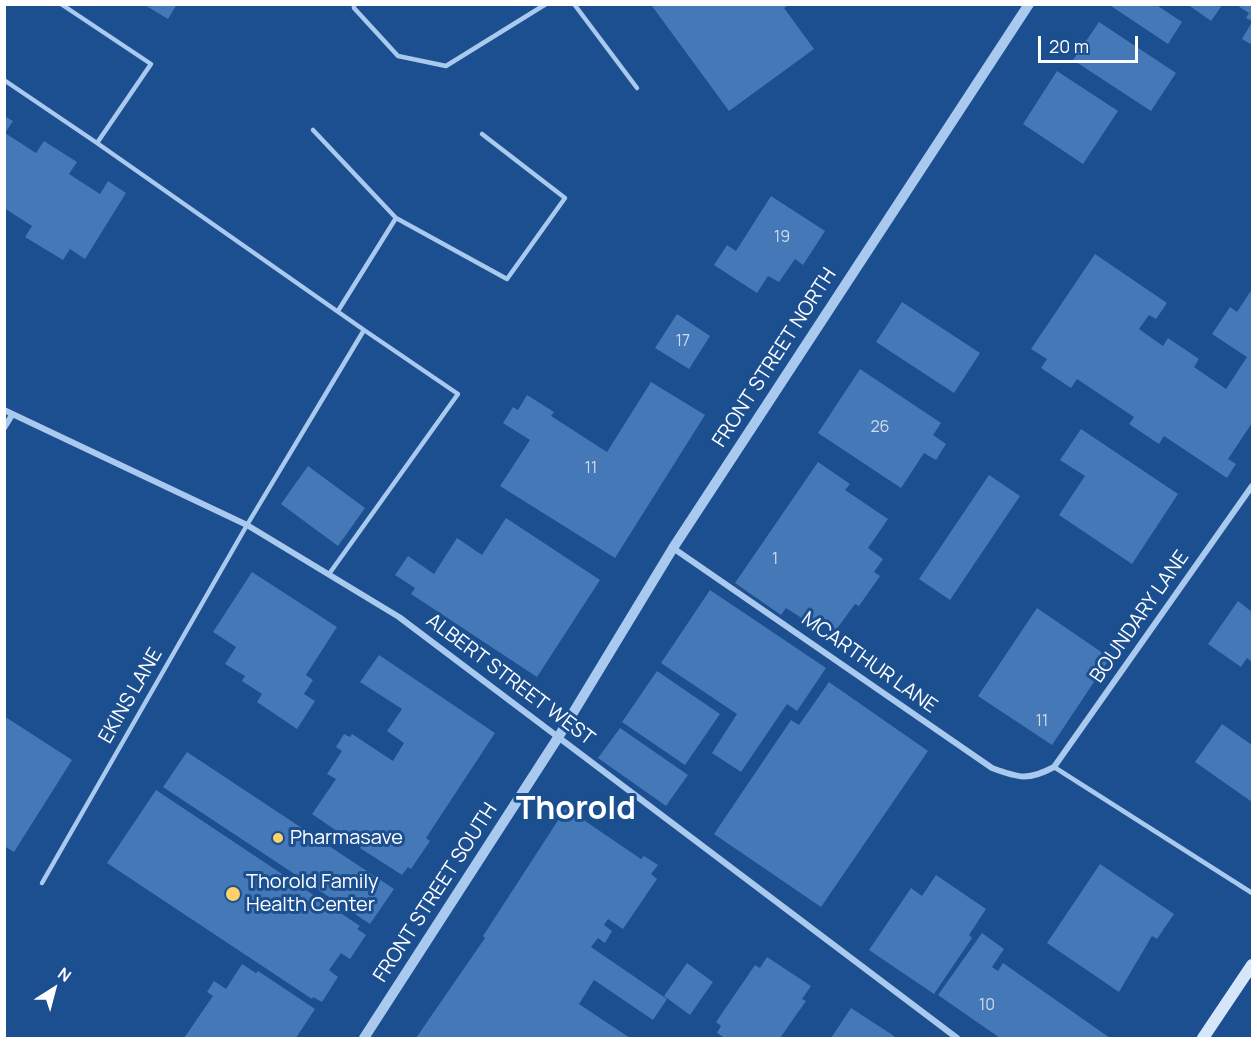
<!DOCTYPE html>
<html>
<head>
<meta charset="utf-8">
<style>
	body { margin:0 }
	#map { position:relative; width:1257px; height:1043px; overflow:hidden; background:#1b4f8f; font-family:Manrope,sans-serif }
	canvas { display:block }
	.frame { position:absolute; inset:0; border:6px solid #fff; pointer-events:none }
	.north { position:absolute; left:24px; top:959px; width:60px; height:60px; -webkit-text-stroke:4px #1b4f8f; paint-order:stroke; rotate:36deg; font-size:16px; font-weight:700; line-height:24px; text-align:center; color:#fff }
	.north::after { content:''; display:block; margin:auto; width:21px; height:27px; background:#fff; clip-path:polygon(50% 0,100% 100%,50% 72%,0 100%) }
	.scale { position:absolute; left:1038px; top:36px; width:100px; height:27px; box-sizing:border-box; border:3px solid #fff; border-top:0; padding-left:8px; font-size:18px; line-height:21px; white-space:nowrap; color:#fff; -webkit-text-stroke:4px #1b4f8f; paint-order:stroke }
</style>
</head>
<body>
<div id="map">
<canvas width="1257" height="1043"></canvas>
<div class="frame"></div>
<div class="north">N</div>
<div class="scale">20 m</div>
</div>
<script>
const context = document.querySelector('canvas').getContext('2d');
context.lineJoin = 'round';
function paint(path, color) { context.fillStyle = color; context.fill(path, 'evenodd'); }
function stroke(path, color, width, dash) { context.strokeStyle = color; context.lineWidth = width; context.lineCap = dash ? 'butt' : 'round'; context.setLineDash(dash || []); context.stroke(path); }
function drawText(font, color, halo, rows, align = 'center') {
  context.font = font + ' Manrope,sans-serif'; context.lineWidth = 6; context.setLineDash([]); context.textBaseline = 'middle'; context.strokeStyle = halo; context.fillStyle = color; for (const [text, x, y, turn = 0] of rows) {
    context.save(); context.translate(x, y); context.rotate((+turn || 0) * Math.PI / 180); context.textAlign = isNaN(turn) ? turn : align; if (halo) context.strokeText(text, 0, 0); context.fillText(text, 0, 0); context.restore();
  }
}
paint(new Path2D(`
	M 143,4 L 177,4 L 168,19 Z
	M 654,4 L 790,4 L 784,8 L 814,49 L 729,111 L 652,6 Z
	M 1108,4 L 1155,4 L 1182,22 L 1168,44 Z
	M 1187,4 L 1223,4 L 1211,21 Z
	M 1235,4 L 1252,4 L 1252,21 L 1246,18 L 1249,13 Z
	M 1099,22 L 1176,73 L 1151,111 L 1073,60 Z
	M 1252,22 L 1252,45 L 1242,39 Z
	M 1057,71 L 1118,111 L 1083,164 L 1023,124 Z
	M 4,116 L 13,121 L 5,133 L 36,153 L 44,141 L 77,162 L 69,174 L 100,194 L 108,181 L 126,193 L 85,259 L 70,249 L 63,260 L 25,237 L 32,226 L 4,208 Z
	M 771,196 L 825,231 L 803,265 L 795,259 L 779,282 L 768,276 L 757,293 L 714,265 L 727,245 L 736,251 Z
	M 1095,254 L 1167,303 L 1156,319 L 1149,315 L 1139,329 L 1163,346 L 1168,338 L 1199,359 L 1194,367 L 1226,389 L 1247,357 L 1212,334 L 1230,307 L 1237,312 L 1252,289 L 1252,423 L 1228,459 L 1236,464 L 1227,478 L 1164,436 L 1159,444 L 1129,424 L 1134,417 L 1077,379 L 1071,388 L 1041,368 L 1047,359 L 1031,349 Z
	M 902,302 L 980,353 L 954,393 L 876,342 Z
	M 677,314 L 710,336 L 689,369 L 655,348 Z
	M 860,369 L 941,423 L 933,435 L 946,444 L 936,460 L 924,453 L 901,488 L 818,433 Z
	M 651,382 L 705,415 L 615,558 L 500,486 L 530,440 L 503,423 L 513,407 L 518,410 L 527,395 L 554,412 L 551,416 L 607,452 Z
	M 1081,429 L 1178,494 L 1132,564 L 1059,515 L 1085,476 L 1060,460 Z
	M 818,462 L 850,484 L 845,490 L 888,519 L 868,548 L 883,559 L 874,572 L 880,576 L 859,606 L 855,604 L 836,630 L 819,618 L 814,626 L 786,608 L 781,615 L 735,583 Z
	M 308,466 L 365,508 L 338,546 L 281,504 Z
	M 989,475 L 1020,496 L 950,600 L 919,579 Z
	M 506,518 L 600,580 L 537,677 L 411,594 L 415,588 L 395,575 L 408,556 L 434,574 L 457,538 L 482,555 Z
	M 252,572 L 337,627 L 306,675 L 313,680 L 304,694 L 315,701 L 297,729 L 257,702 L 262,694 L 242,681 L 245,676 L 225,664 L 236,647 L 213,632 Z
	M 710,590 L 826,668 L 797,711 L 787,704 L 741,772 L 712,753 L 737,714 L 661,663 Z
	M 1238,601 L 1252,612 L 1252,662 L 1247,658 L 1241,667 L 1208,644 Z
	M 1037,608 L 1110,658 L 1052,745 L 978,696 Z
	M 379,655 L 495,733 L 426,838 L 430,841 L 411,869 L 408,867 L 402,875 L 360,848 L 363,843 L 357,838 L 354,843 L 312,814 L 336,779 L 327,774 L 342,751 L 336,747 L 344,734 L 350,737 L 352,734 L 393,761 L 404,743 L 387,731 L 402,709 L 360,682 Z
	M 657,671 L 720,714 L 685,765 L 622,722 Z
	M 829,682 L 928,751 L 821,907 L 714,834 L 791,720 L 799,725 Z
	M 4,716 L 72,760 L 14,852 L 4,846 Z
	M 1222,724 L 1252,745 L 1252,802 L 1195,762 Z
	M 620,728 L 688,775 L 666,806 L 598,758 Z
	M 187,752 L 394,889 L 370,924 L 163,787 Z
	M 156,790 L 360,926 L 357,929 L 366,935 L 350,959 L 341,953 L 329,970 L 338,977 L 322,1002 L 313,997 L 312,999 L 107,863 Z
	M 566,808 L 641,859 L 644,856 L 658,865 L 651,874 L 657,879 L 623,929 L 608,919 L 604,925 L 612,931 L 605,943 L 598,938 L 591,947 L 667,999 L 653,1020 L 594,980 L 579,1004 L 630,1038 L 416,1038 L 485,938 L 483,936 Z
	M 1100,864 L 1174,914 L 1157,939 L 1152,936 L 1119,992 L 1047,943 Z
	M 936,875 L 986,909 L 969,935 L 972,938 L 934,994 L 869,950 L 911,888 L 922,896 Z
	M 982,933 L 1004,949 L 992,967 L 998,971 L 1003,963 L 1110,1038 L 1000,1038 L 938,995 Z
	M 767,957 L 811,986 L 802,999 L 806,1001 L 780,1038 L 725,1038 L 717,1033 L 721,1026 L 716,1022 L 755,965 L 760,968 Z
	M 687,963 L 713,982 L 690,1015 L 664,996 Z
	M 242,964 L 256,973 L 258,971 L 315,1009 L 296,1038 L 184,1038 L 213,996 L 207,992 L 214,981 L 226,989 Z
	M 851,1008 L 894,1036 L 893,1038 L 831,1038 Z`), '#4478b7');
stroke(new Path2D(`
	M 354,4 L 354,8 L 398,56 L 446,66 L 546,4
	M 574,4 L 637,88
	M 4,80 L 97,143 L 151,64 L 61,4
	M 313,130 L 396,218 L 507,279 L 565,198 L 482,134
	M 338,311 L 396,218
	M 329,574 L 458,394 L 364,330
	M 1054,767 L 1252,893
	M 42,883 L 247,525 L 364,330 L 97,143`), '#a9c9ee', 4.5);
stroke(new Path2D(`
	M 4,410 L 247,525 L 399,617 L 957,1038
	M 4,428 L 12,415
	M 673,548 L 992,768 C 1019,778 1028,781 1054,767 L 1252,486`), '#a9c9ee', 6);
stroke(new Path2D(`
	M 364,1038 L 559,736 L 673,548 L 1029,4`), '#a9c9ee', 10);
stroke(new Path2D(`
	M 1203,1038 L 1252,965`), '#d6e6fa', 12);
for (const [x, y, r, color] of [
	[278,838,6,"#ffd166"],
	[233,894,8,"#ffd166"]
]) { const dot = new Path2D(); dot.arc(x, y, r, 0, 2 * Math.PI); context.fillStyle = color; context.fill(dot); stroke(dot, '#1b4f8f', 2); }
drawText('16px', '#d0dded', null, [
	["19",782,238],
	["17",683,342],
	["26",880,428],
	["11",591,469],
	["1",775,560],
	["11",1042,722],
	["10",987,1006]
]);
drawText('20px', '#fff', '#1b4f8f', [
	["FRONT STREET NORTH",775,358,-57],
	["BOUNDARY LANE",1140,617,-55],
	["MCARTHUR LANE",869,663,35],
	["ALBERT STREET WEST",510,680,37],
	["EKINS LANE",131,696,-60],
	["FRONT STREET SOUTH",436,893,-57]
]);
drawText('20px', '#fff', '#1b4f8f', [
	["Pharmasave",290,838],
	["Thorold Family",246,882],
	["Health Center",246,905]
], 'left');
drawText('bold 32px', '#fff', '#1b4f8f', [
	["Thorold",576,810]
]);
</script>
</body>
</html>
